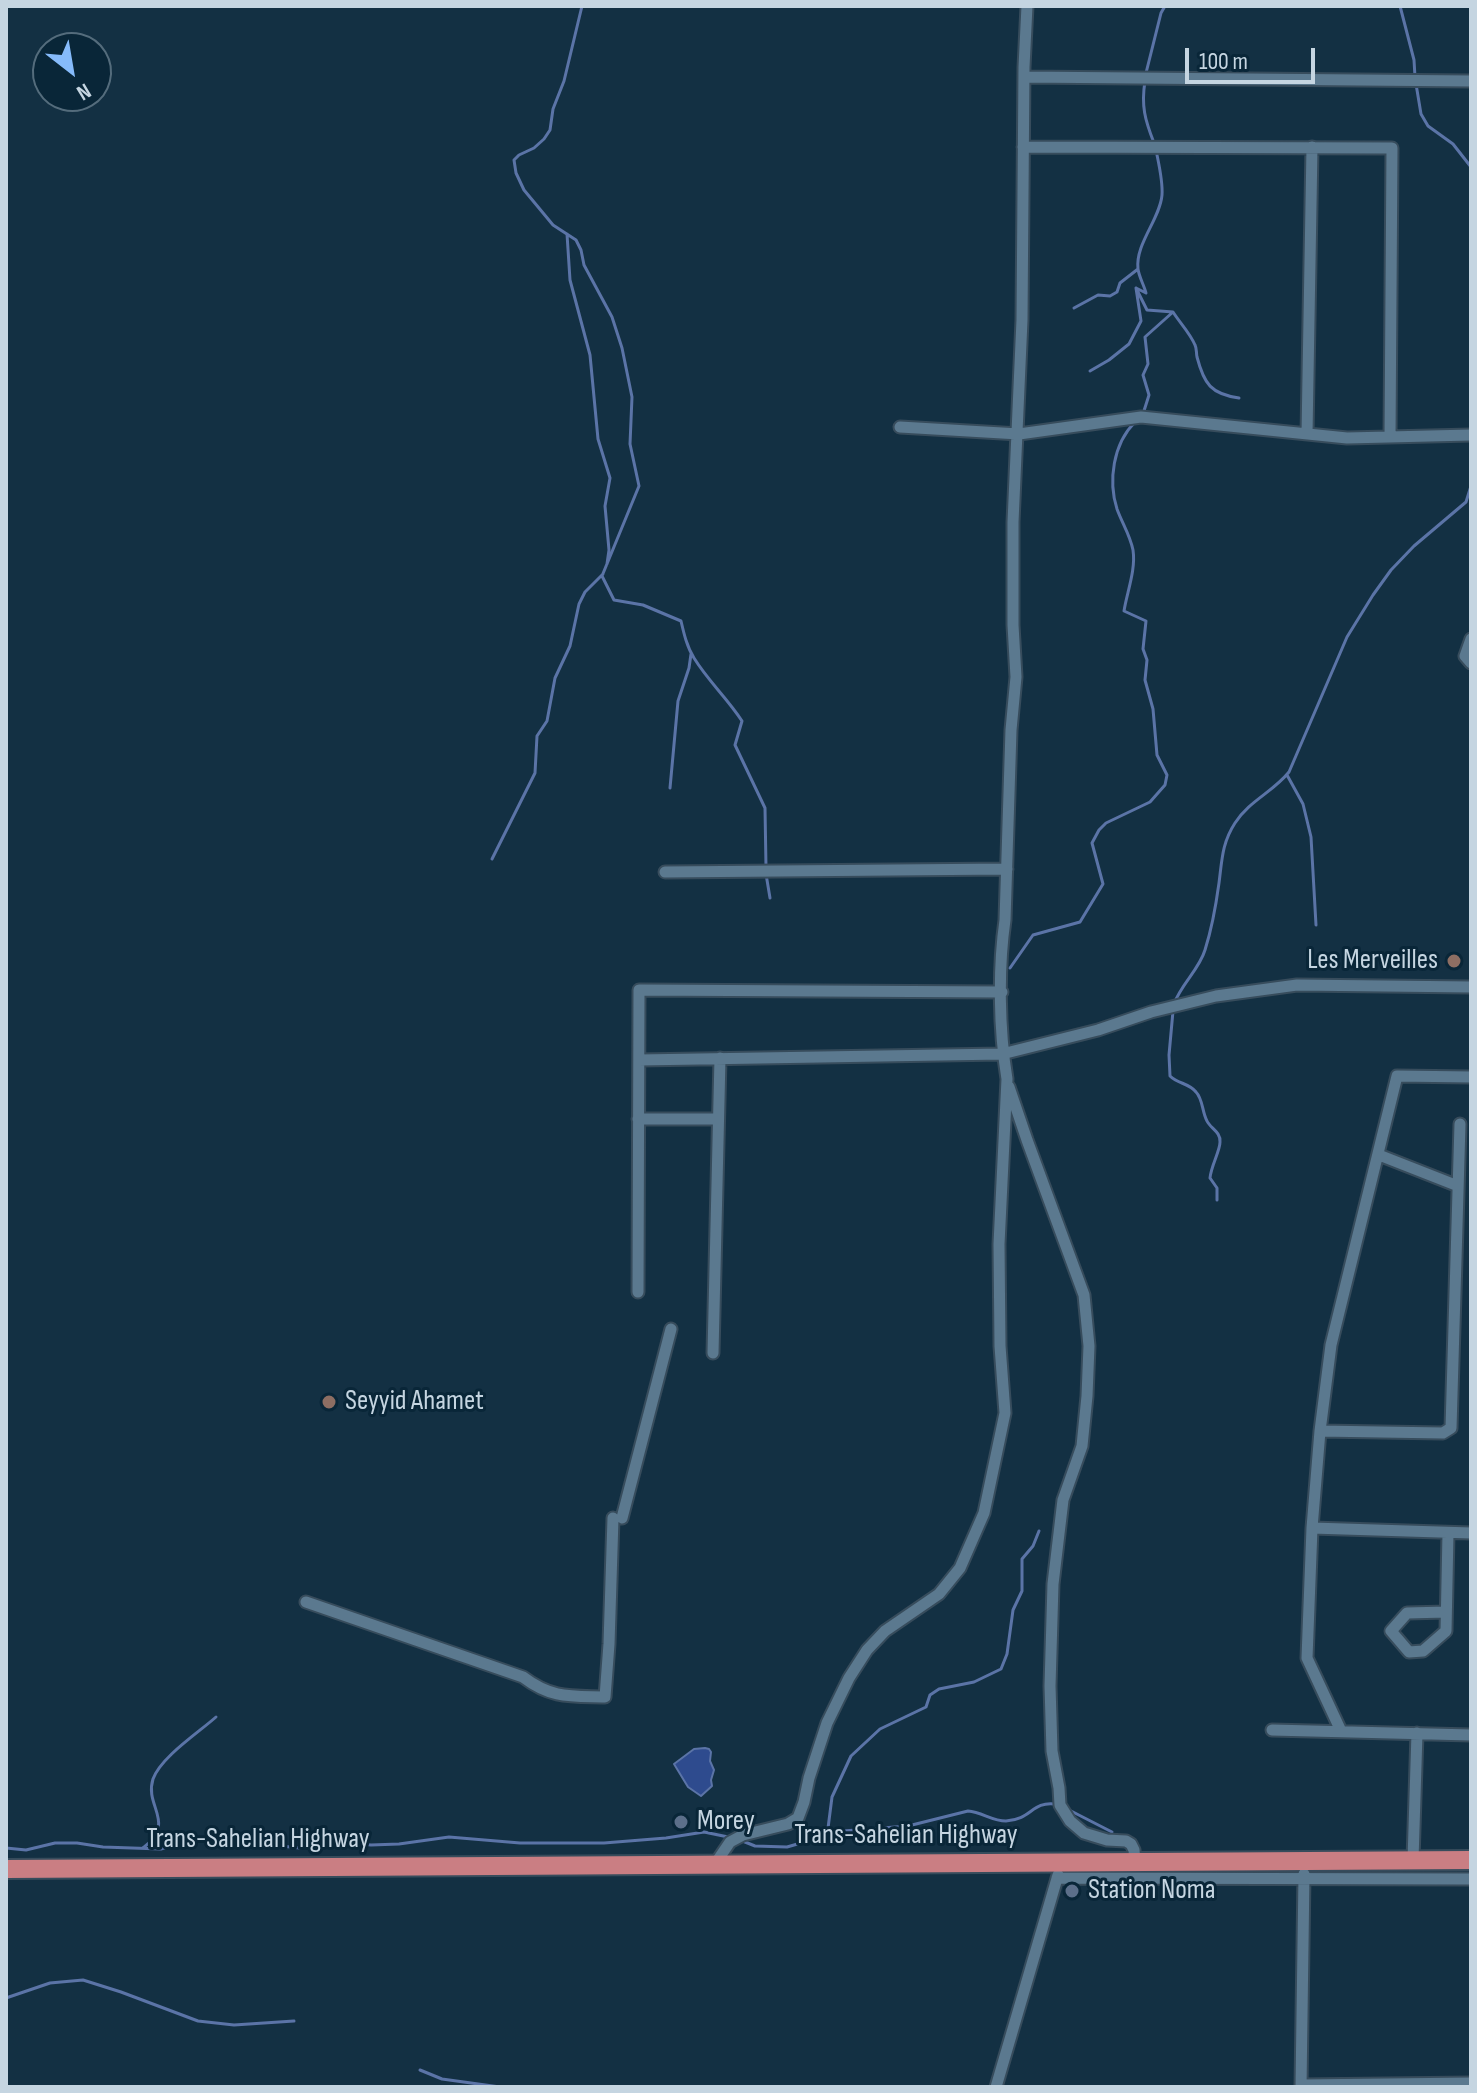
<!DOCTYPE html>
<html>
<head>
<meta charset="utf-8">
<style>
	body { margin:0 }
	#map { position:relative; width:1477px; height:2093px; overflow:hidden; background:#133043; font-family:"Sofia Sans Condensed",sans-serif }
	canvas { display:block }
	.frame { position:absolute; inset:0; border:8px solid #c5d5e1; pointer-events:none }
	.north { position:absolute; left:32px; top:32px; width:80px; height:80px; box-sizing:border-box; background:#092638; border:2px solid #546c7c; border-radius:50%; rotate:149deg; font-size:22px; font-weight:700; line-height:32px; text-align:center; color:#c5d5e1 }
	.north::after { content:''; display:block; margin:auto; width:28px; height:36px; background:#86bbfb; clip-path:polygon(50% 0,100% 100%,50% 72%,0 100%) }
	.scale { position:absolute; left:1185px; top:48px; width:130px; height:36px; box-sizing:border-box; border:4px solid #c5d5e1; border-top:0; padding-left:10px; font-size:24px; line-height:28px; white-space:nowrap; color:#c5d5e1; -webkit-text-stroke:6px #092638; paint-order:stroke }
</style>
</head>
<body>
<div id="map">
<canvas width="1477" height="2093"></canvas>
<div class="frame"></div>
<div class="north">N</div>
<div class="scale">100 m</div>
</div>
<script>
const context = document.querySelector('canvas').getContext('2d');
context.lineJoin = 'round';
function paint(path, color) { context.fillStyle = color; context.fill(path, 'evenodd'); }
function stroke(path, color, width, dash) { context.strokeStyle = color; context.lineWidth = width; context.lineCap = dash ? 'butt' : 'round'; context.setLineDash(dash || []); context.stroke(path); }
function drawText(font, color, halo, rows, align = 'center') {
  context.font = font + ' "Sofia Sans Condensed",sans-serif'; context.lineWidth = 6; context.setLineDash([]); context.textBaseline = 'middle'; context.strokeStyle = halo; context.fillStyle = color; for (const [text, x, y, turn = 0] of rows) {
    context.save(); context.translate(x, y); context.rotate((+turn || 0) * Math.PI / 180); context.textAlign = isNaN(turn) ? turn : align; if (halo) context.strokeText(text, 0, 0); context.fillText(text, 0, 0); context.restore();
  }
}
const water = new Path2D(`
	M 705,1748 L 709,1749 L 711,1752 L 710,1761 L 714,1770 L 711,1780 L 712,1786 L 701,1796 L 688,1787 L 674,1764 L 694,1749 Z`);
paint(water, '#2e4b8e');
stroke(water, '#5b74a7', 2);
stroke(new Path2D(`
	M 582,6 L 564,81 L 553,109 L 550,130 L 544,139 L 534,148 L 519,155 L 514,160 L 516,173 L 524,190 L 553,225 L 576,240 L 581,250 L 584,265 L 612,317 L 622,348 L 632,397 L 630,444 L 639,486 L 602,576 L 614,600 L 643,605 L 681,621 C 684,634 687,647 694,658 C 708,681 728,699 742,721 L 735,745 L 765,808 L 766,867
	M 1400,6 L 1414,60 L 1415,77
	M 1146,73 L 1161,13 L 1165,6
	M 1145,81 C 1141,106 1145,120 1154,143
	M 1416,84 L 1421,114 L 1428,126 L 1453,144 L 1471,167
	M 567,234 L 570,280 L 590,355 L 598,439 L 610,478 L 605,506 L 609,550 L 607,564
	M 1136,288 L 1147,310 L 1173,312 L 1145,337 L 1148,364 L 1143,375 L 1149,395 L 1143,414
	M 1074,308 L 1098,295 L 1110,296 L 1117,292 L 1120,283 L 1138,269
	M 1173,312 C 1180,323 1190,333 1195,345 C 1197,349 1196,352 1197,357 C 1204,384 1211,394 1239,398
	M 1090,371 L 1109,360 L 1129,344 L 1141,321 L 1136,288 L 1146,293 C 1144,285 1139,277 1138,269 C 1135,244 1160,219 1162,195 C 1163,181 1159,165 1156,150
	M 1287,775 L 1303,804 L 1311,837 L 1316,925
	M 670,788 L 678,701 L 689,668 L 691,654
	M 492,859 L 535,773 L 537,736 L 547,721 L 555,678 L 570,646 L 579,604 L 585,592 L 603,574
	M 766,874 L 770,898
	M 1010,968 L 1033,935 L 1080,922 L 1103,884 L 1092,843 L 1099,830 L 1106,823 L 1150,802 L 1165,785 L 1167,775 L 1157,755 L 1153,709 L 1145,680 L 1147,660 L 1143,649 L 1146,621 L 1124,611 C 1127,592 1136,570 1133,550 C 1130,535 1122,523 1117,509 C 1108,481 1113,444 1135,422
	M 1174,1004 C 1181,984 1199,970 1205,950 C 1212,928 1216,905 1219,883 C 1222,860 1222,843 1235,823 C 1249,801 1273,792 1289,772 L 1347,637 L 1373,595 L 1391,570 L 1414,546 L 1466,502 L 1471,486
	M 1173,1011 L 1169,1055 L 1170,1076 C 1178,1084 1189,1083 1196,1092 C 1203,1099 1202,1112 1207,1121 C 1210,1128 1221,1132 1220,1142 C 1220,1151 1211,1166 1210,1178 L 1217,1188 L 1217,1200
	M 1069,1810 L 1112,1832
	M 827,1836 L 832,1797 L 851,1756 L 880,1729 L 926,1707 L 930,1695 L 939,1689 L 974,1682 L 1001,1669 L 1007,1654 L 1013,1610 L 1022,1591 L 1022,1559 L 1033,1546 L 1039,1531
	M 740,1840 L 755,1846 L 787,1847 L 843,1831 L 908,1826 L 968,1811 C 982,1812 992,1821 1006,1821 C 1031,1820 1032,1801 1055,1804
	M 6,1848 L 26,1850 L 55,1843 L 77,1843 L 103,1847 L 161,1849 L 188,1840 L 214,1839 L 300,1848 L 324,1840 L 371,1845 L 399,1844 L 449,1837 L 520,1843 L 604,1843 L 666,1838 L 704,1832 L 733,1838
	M 143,1848 C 177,1822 144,1807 153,1779 C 161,1757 198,1733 216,1717
	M 6,1998 L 50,1983 L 83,1980 L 121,1992 L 198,2021 L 234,2025 L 294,2021
	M 420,2070 L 442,2079 L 500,2087`), '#5b74a7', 3);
const minor = new Path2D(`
	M 1024,77 L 1471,81
	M 1023,147 L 1392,148 L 1390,437
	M 900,427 L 1019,434 L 1141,417 L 1347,438 L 1471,435
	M 1307,434 L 1312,147
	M 1471,639 L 1465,656 L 1471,663
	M 665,872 L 1007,869
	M 639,1060 L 1002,1054 L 1098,1030 L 1151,1012 L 1216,996 L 1297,985 L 1471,987
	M 1009,1087 L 1027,1140 L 1084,1295 L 1089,1346 L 1087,1396 L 1082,1446 L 1063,1500 L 1053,1584 L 1050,1686 L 1052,1751 L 1059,1788 L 1060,1805 L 1070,1821 L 1084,1833 L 1107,1840 L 1126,1841 L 1131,1844 L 1134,1850 L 1135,1862
	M 638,1119 L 718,1119
	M 1379,1155 L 1458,1186
	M 638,1292 L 639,990 L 1002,992
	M 713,1353 L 720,1058
	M 1320,1431 L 1443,1433 L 1451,1428 L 1460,1124
	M 622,1518 L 671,1329
	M 1312,1528 L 1471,1533
	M 306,1602 L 523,1677 C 552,1699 571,1696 605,1697 L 609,1644 L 613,1518
	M 1446,1612 L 1407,1613 L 1391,1631 L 1409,1652 L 1423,1651 L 1446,1631 L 1448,1533
	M 1272,1730 L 1471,1735
	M 1341,1731 L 1307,1658 L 1312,1528 L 1320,1431 L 1331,1345 L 1397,1076 L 1471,1077
	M 1413,1860 L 1417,1733
	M 715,1864 L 730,1842 L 743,1835 L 788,1824 L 798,1818 L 804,1802 L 809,1778 L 827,1723 L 849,1678 L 867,1650 L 885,1631 L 939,1594 L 960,1568 L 984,1513 L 1005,1413 L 1000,1346 L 999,1244 L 1007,1079 C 999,1030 998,969 1005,920 L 1011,730 L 1016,677 L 1013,625 L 1013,522 L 1022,320 L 1024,67 L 1027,6
	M 1057,1878 L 1471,1879
	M 1301,2085 L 1471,2083
	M 996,2087 L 1058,1875
	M 1301,2087 L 1304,1874`);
const trunk = new Path2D(`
	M 6,1869 L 1471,1860`);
stroke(minor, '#374c5c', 15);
stroke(trunk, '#374c5c', 22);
stroke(minor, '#5b798f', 11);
stroke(trunk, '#ca7e83', 18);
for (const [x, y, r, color] of [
	[1454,961,8,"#8d6e63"],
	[329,1402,8,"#8d6e63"],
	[681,1822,8,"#5c6f8a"],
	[1072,1891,8,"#5c6f8a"]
]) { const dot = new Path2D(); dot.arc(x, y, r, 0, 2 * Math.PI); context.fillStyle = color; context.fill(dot); stroke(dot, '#092638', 3); }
drawText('28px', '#c5d5e1', '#092638', [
	["Les Merveilles",1438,961,"right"],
	["Seyyid Ahamet",345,1402],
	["Morey",697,1822],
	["Station Noma",1088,1891]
], 'left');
drawText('28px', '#c5d5e1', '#092638', [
	["Trans-Sahelian Highway",906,1836],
	["Trans-Sahelian Highway",258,1840]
]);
</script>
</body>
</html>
